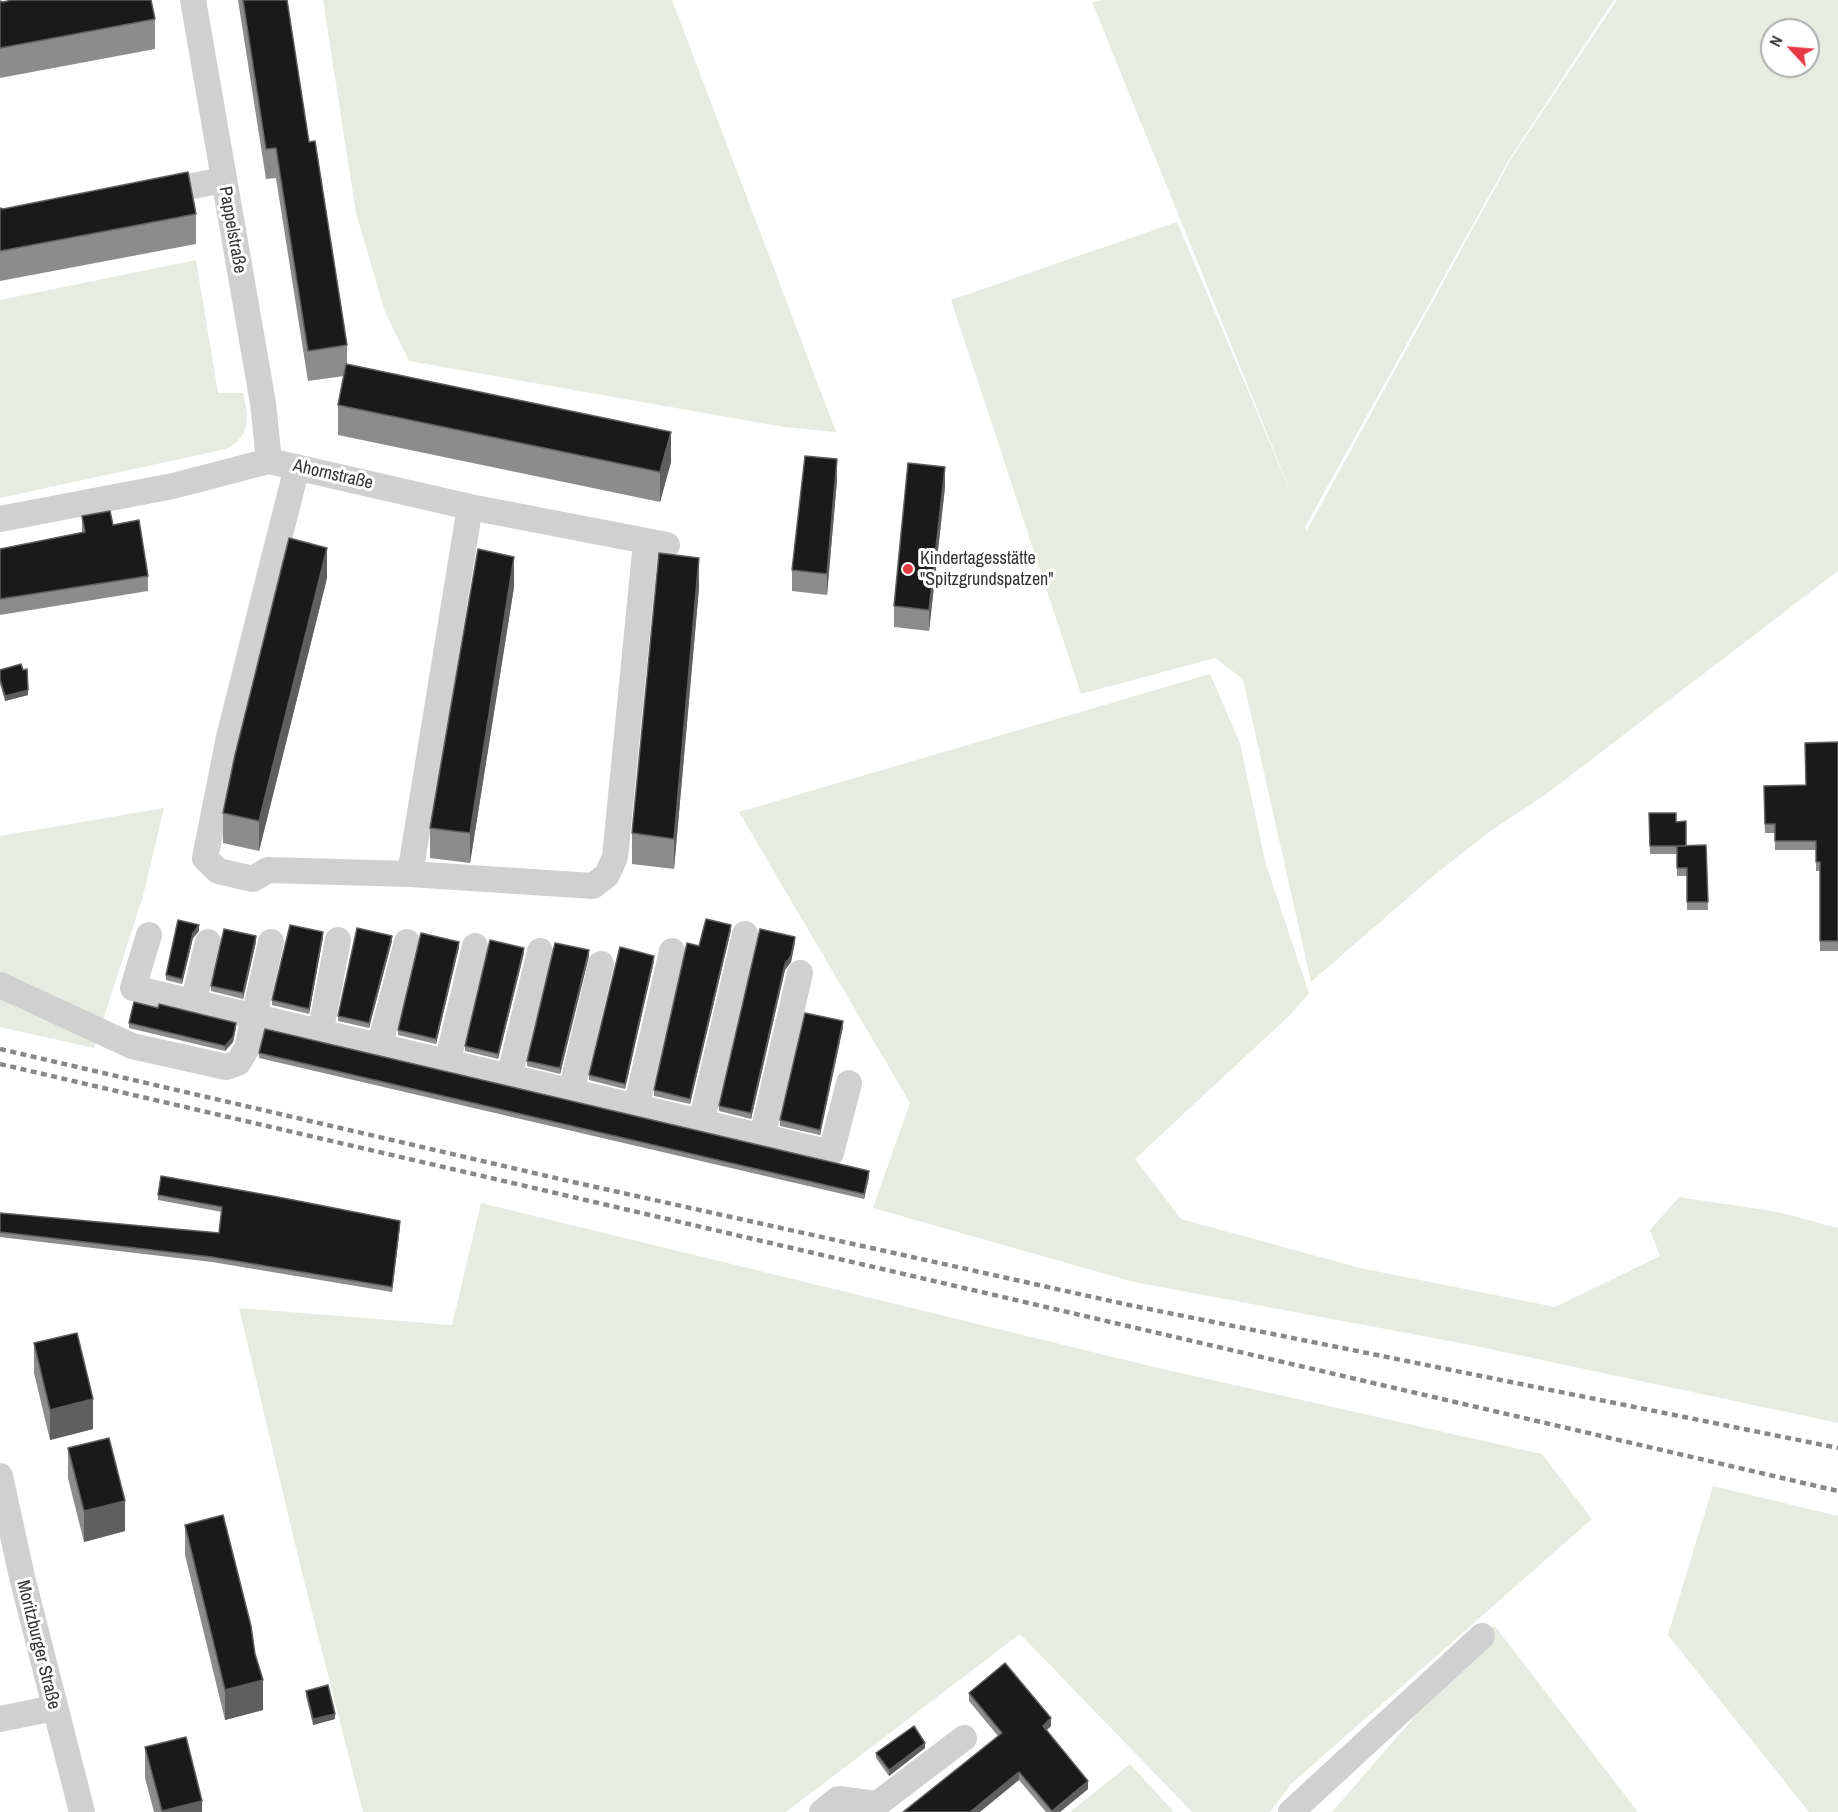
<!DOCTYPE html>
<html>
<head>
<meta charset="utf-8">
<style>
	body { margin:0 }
	#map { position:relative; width:1838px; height:1812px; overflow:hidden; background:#fff; font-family:"Archivo Narrow",sans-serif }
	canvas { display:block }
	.north { position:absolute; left:1760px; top:18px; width:60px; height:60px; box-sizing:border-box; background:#fff; border:2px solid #adadad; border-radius:50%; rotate:296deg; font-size:16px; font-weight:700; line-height:24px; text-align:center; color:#333 }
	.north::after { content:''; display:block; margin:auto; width:21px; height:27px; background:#e63946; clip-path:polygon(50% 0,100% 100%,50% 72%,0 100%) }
</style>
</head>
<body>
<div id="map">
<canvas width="1838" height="1812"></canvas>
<div class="north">N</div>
</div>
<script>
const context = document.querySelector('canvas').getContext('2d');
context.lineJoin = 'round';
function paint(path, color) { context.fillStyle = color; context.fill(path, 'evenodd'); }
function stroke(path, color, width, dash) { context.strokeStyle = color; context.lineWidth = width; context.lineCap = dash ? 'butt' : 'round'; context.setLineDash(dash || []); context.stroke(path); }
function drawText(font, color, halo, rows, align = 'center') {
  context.font = font + ' "Archivo Narrow",sans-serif'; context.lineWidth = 6; context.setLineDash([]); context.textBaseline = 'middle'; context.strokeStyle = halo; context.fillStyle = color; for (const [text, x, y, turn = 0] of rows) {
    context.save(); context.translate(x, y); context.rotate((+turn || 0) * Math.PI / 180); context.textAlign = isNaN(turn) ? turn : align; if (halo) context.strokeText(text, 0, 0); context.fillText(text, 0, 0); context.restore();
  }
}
paint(new Path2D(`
	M 323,0 L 672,0 L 836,432 L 784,427 L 409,361 L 385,312 L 356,213 Z
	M 1101,0 L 1614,0 L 1510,158 L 1305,527 L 1307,530 L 1511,159 L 1617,0 L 1838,0 L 1838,571 L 1545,795 L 1489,832 L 1433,876 L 1311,982 L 1243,679 L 1215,658 L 1081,694 L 951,300 L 1177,222 L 1299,512 L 1092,2 ZM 1772,30 L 1808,30 L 1808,66 L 1772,66 Z
	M 196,260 L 218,393 L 243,393 C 249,417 251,436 226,449 L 0,498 L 0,300 Z
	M 1210,674 L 1240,743 L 1265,861 L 1309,993 L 1290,1015 L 1135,1159 L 1181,1219 L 1360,1268 L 1555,1307 L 1660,1256 L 1650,1230 L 1679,1197 L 1778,1212 L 1838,1228 L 1838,1423 L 1471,1345 L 1134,1282 L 873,1208 L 910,1103 L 739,812 Z
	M 164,808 L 143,896 L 94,1048 L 0,1027 L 0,836 Z
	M 481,1203 L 1150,1366 L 1542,1454 L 1592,1519 L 1291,1784 L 1270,1812 L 1192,1812 L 1020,1634 L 786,1812 L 363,1812 L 302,1573 L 239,1308 L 452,1325 Z
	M 1713,1486 L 1838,1516 L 1838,1812 L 1809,1812 L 1668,1635 Z
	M 1494,1625 L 1638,1812 L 1332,1812 Z
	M 1130,1764 L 1174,1812 L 1070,1812 Z`), '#e6ecdf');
stroke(new Path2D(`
	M 193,0 L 263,403 L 269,461
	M 158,193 L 223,180
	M 297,467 L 229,737 L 205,858 L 218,871 L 253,879 L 268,870 L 410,874 L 593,886 L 607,875 L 615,857 L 646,542
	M 0,519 L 173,486 L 269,461 L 470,507 L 667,545
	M 410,874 L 470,507
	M 149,935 L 133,988 L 831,1153 L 849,1083
	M 0,985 L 132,1046 L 226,1067 L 238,1063 L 247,1048 L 271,942
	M 193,1003 L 208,942
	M 320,1034 L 338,940
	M 379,1048 L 407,942
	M 447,1064 L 475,946
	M 509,1078 L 540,951
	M 571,1092 L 601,964
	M 636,1108 L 672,951
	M 701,1123 L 745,934
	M 762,1137 L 800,973
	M 0,1476 L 22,1577 L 82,1812
	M 0,1719 L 54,1708
	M 822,1812 L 838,1799 L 877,1804 L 964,1738
	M 1291,1812 L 1482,1636`), '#d0d0d0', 26);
stroke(new Path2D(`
	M 0,1049 L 564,1180 L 1129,1305 L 1838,1448
	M 0,1064 L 1838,1491`), '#888', 4.5, [6, 4.5]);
paint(new Path2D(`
	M 238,0 L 287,0 L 309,142 L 347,345 L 347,364 L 671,462 L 660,502 L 338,435 L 338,405 L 344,376 L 308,381 L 276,178 L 266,179 Z
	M 0,1 L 155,19 L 155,49 L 0,78 Z
	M 0,208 L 196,214 L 196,244 L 0,281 Z
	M 837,480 L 827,595 L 792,591 L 792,570 Z
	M 945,487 L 929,631 L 894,627 L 894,606 Z
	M 82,516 L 113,525 L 148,576 L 148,591 L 0,615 L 0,549 L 82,532 Z
	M 327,578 L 259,851 L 223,843 L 223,813 Z
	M 514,587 L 470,863 L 430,858 L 430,828 Z
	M 699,588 L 674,869 L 632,864 L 632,833 Z
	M 0,670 L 28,695 L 5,701 L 0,684 Z
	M 1838,742 L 1838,951 L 1820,951 L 1820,871 L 1816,871 L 1816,850 L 1775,850 L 1775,833 L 1765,833 L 1764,786 L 1806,785 Z
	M 1649,813 L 1676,822 L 1686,846 L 1706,845 L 1708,910 L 1687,910 L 1687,876 L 1677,876 L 1677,854 L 1650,854 Z
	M 731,930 L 690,1104 L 654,1096 L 654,1090 L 699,946 Z
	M 199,931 L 193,938 L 182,984 L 166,980 L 166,975 Z
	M 323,937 L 309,1014 L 272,1005 L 272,1000 Z
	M 392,941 L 369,1028 L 338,1021 L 338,1016 Z
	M 256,942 L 243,999 L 211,991 L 211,986 Z
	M 795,942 L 791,962 L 785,970 L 751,1119 L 719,1111 L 719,1106 Z
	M 459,947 L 436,1044 L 398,1035 L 398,1030 Z
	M 524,953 L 498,1059 L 465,1051 L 465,1046 Z
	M 589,956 L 560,1074 L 527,1066 L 527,1061 Z
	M 654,961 L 625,1089 L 589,1080 L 589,1075 Z
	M 129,1023 L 236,1028 L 233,1042 L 225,1051 L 129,1028 Z
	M 843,1027 L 820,1135 L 780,1126 L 780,1120 Z
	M 259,1053 L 869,1177 L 864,1199 L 259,1058 Z
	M 158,1195 L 400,1226 L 392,1292 L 212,1262 L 0,1237 L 0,1213 L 219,1233 L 222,1212 L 158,1200 Z
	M 34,1343 L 93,1429 L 50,1440 L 34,1373 Z
	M 68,1448 L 125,1531 L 84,1542 L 68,1478 Z
	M 185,1525 L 263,1710 L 225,1720 L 185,1555 Z
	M 306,1691 L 335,1719 L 313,1725 L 306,1696 Z
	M 969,1693 L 1051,1726 L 1047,1730 L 1088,1789 L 1060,1812 L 1046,1812 L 1019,1780 L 998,1736 L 969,1701 Z
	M 145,1747 L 202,1812 L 154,1812 L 145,1778 Z
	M 925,1748 L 889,1776 L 876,1758 L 876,1753 Z`), '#8c8c8c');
paint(new Path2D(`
	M 671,432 L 671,462 L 660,502 L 660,472 Z
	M 837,459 L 837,480 L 827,595 L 827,574 Z
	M 945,467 L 945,487 L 929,631 L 929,610 Z
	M 327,548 L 327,578 L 259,851 L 259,821 Z
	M 514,557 L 514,587 L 470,863 L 470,833 Z
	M 699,558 L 699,588 L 674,869 L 674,839 Z
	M 28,690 L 28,695 L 5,701 L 5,696 Z
	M 199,925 L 199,931 L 193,938 L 182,984 L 182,979 L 193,933 Z
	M 731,925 L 731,930 L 690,1104 L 690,1099 Z
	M 323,932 L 323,937 L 309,1014 L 309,1009 Z
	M 256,936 L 256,942 L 243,999 L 243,993 Z
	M 392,936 L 392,941 L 369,1028 L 369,1023 Z
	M 795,937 L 795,942 L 791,962 L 785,970 L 751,1119 L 751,1113 L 785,964 Z
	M 459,942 L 459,947 L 436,1044 L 436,1039 Z
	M 524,948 L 524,953 L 498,1059 L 498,1054 Z
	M 589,950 L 589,956 L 560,1074 L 560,1068 Z
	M 654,956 L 654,961 L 625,1089 L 625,1084 Z
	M 843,1021 L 843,1027 L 820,1135 L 820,1130 Z
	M 236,1023 L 236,1028 L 233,1042 L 225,1051 L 225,1046 Z
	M 869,1171 L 869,1177 L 864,1199 L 864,1194 Z
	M 400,1221 L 400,1226 L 392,1292 L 392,1287 Z
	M 93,1399 L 93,1429 L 50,1440 L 50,1410 Z
	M 125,1501 L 125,1531 L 84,1542 L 84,1511 Z
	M 263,1680 L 263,1710 L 225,1720 L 225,1690 Z
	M 335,1714 L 335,1719 L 313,1725 L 313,1719 Z
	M 1051,1718 L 1051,1726 L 1043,1733 L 1043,1726 Z
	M 925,1743 L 925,1748 L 889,1776 L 889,1770 Z
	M 1019,1772 L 1019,1780 L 980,1812 L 970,1812 Z
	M 1088,1781 L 1088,1789 L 1060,1812 L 1052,1812 Z
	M 202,1801 L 202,1812 L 162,1812 L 162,1811 Z`), '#5f5f5f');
const building = new Path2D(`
	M 12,0 L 151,0 L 155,19 L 0,48 L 0,1 L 3,2 Z
	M 243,0 L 287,0 L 309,142 L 315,141 L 347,345 L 308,351 L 276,148 L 266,149 Z
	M 188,172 L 196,214 L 0,251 L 0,208 L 3,209 Z
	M 346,364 L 671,432 L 660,472 L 338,405 Z
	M 805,456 L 837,459 L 827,574 L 792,570 Z
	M 908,463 L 945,467 L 929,610 L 894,606 Z
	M 110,511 L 113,525 L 139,520 L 148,576 L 0,599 L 0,549 L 85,532 L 82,516 Z
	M 289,538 L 327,548 L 259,821 L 223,813 L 235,755 Z
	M 478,549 L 514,557 L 470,833 L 430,828 Z
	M 659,553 L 699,558 L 674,839 L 632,833 Z
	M 21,664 L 23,670 L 27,669 L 28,690 L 5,696 L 0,679 L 0,670 Z
	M 1838,742 L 1838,941 L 1820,941 L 1820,862 L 1816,862 L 1816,841 L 1775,841 L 1775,824 L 1765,824 L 1764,786 L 1806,785 L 1805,743 Z
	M 1649,813 L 1676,813 L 1676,822 L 1686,821 L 1686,846 L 1650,846 Z
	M 1706,845 L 1708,902 L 1687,902 L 1687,868 L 1677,868 L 1677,846 Z
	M 706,919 L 731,925 L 690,1099 L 654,1090 L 687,943 L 699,946 Z
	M 178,920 L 199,925 L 193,933 L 182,979 L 166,975 Z
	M 290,925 L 323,932 L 309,1009 L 272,1000 Z
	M 357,928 L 392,936 L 369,1023 L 338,1016 Z
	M 224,929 L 256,936 L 243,993 L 211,986 Z
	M 760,929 L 795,937 L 791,956 L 785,964 L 751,1113 L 719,1106 Z
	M 421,933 L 459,942 L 436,1039 L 398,1030 Z
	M 490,940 L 524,948 L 498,1054 L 465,1046 Z
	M 555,943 L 589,950 L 560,1068 L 527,1061 Z
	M 620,947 L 654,956 L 625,1084 L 589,1075 Z
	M 134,1002 L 158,1008 L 159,1004 L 236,1023 L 233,1037 L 225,1046 L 129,1023 Z
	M 805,1013 L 843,1021 L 820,1130 L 780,1120 Z
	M 265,1029 L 869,1171 L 864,1194 L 259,1053 Z
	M 161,1176 L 278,1197 L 400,1221 L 392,1287 L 212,1257 L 0,1232 L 0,1213 L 219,1233 L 222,1207 L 158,1195 Z
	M 77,1333 L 93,1399 L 50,1410 L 34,1343 Z
	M 109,1438 L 125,1501 L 84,1511 L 68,1448 Z
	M 223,1515 L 251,1626 L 255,1654 L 263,1680 L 225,1690 L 185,1525 Z
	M 1005,1663 L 1051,1718 L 1043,1726 L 1088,1781 L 1052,1811 L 1019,1772 L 970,1812 L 903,1812 L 1002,1733 L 969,1693 Z
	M 328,1685 L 335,1714 L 313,1719 L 306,1691 Z
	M 914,1726 L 925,1743 L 889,1770 L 876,1753 Z
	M 186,1737 L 202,1801 L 162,1811 L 145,1747 Z`);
paint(building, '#1a1a1a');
stroke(building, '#5f5f5f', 1.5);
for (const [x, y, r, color] of [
	[908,569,6,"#e63946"]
]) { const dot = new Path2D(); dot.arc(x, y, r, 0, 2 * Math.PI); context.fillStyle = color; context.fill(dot); stroke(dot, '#fff', 2); }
drawText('18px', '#333', '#fff', [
	["Pappelstraße",232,230,80],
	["Ahornstraße",333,475,13],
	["Moritzburger Straße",38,1645,76]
]);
drawText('18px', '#333', '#fff', [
	["Kindertagesstätte",920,559],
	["\"Spitzgrundspatzen\"",920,580]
], 'left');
</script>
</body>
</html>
